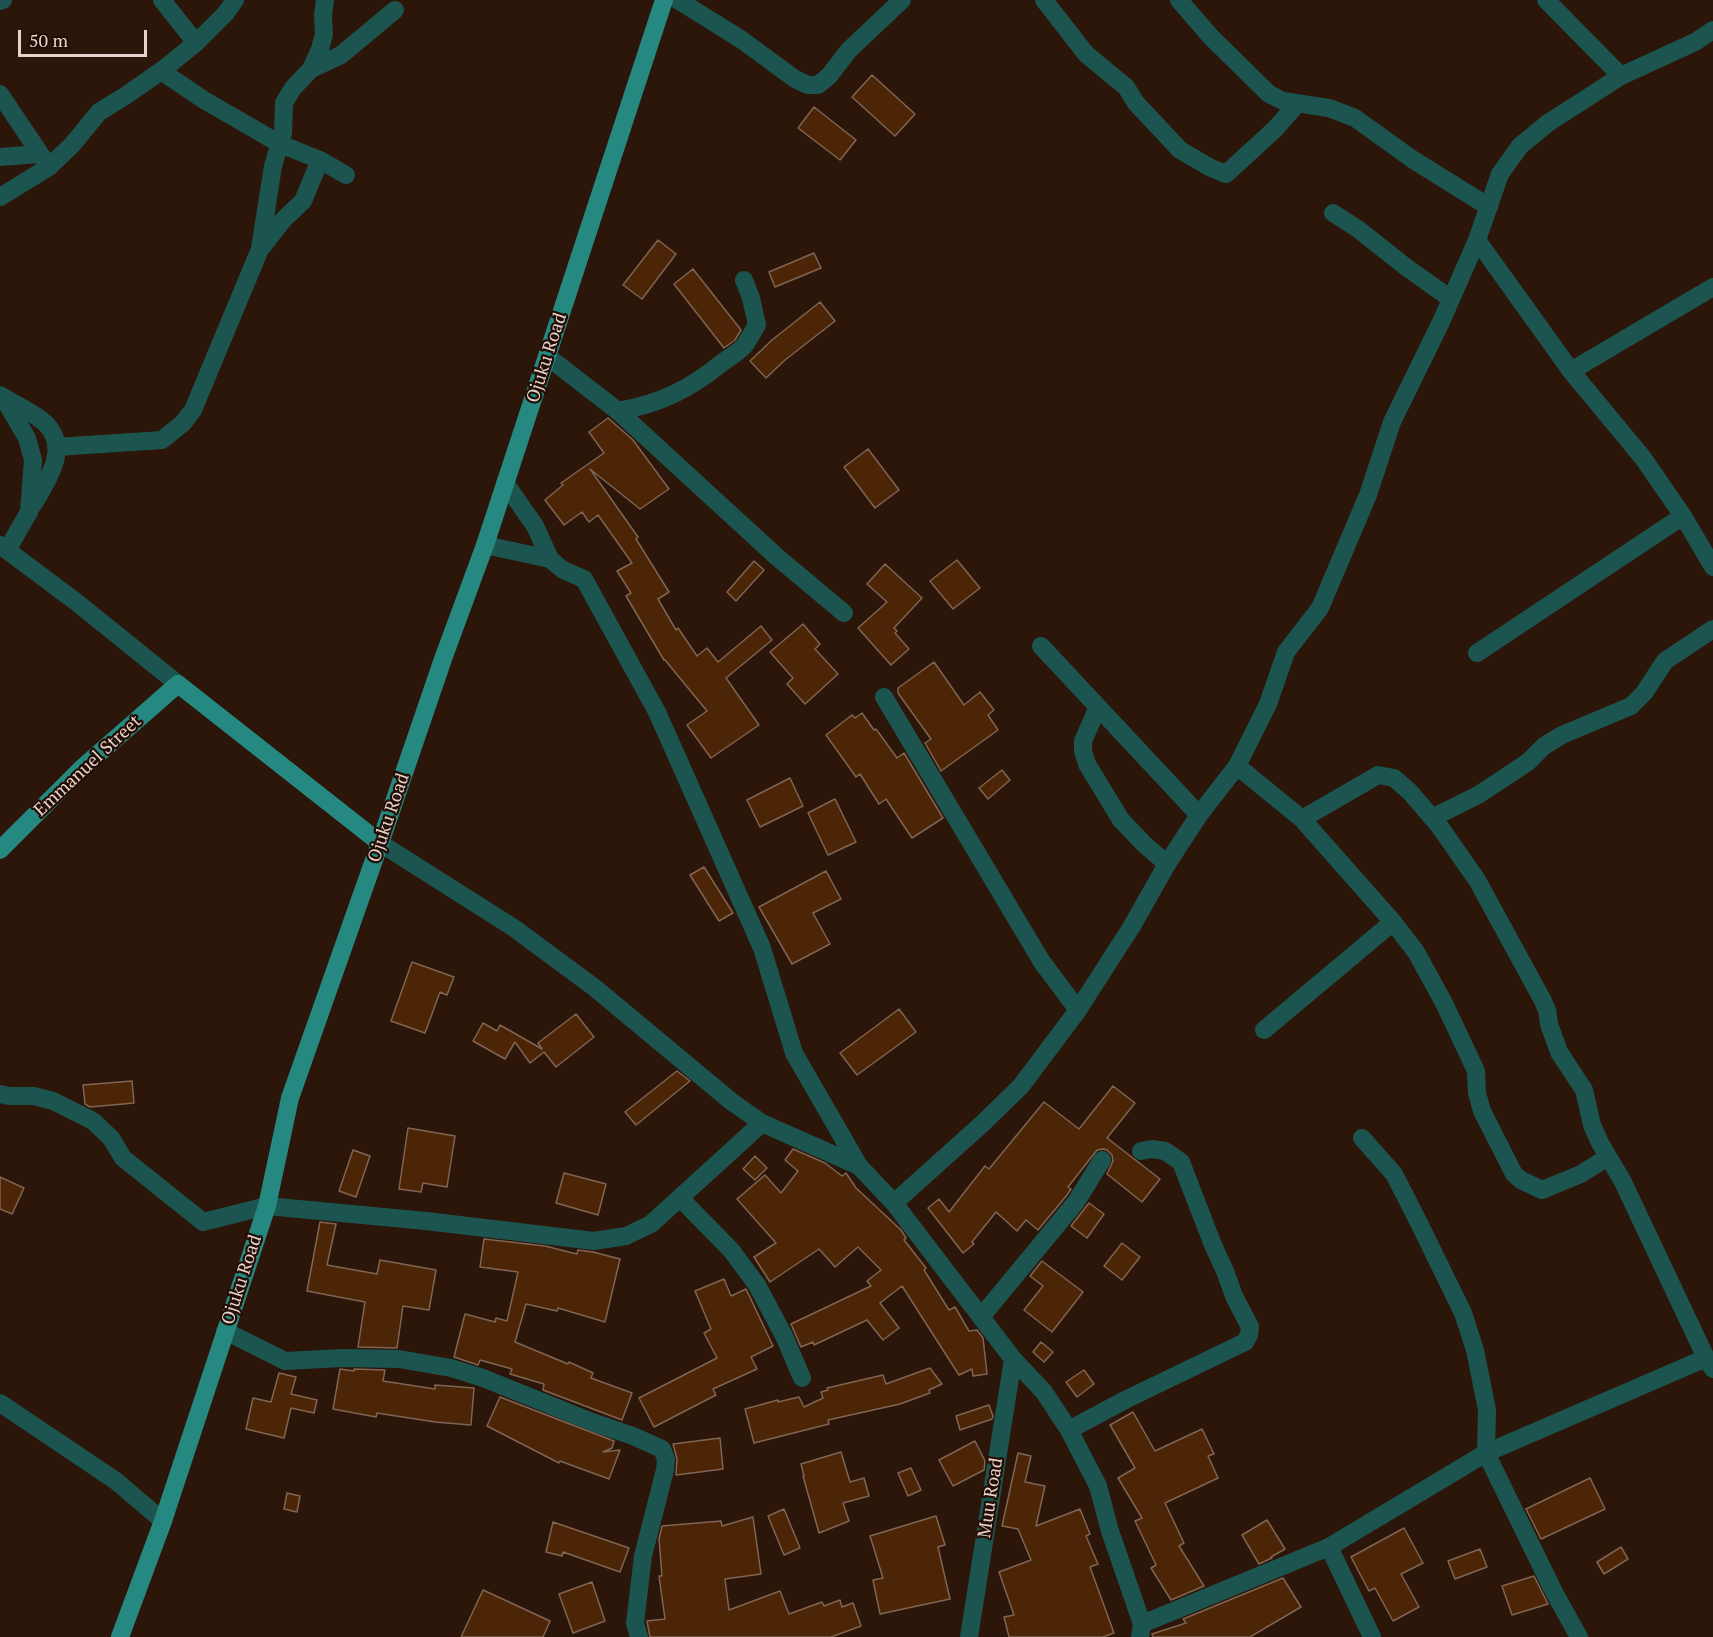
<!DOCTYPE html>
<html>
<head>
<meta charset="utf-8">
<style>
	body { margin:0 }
	#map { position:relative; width:1713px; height:1637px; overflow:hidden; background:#2c1509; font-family:"PT Serif",serif }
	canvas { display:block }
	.scale { position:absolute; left:18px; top:30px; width:129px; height:27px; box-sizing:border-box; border:3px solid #e5d4cd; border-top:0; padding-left:8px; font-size:18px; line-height:21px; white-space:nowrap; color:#e5d4cd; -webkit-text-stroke:4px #220c03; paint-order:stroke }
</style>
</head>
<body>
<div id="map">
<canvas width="1713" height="1637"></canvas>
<div class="scale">50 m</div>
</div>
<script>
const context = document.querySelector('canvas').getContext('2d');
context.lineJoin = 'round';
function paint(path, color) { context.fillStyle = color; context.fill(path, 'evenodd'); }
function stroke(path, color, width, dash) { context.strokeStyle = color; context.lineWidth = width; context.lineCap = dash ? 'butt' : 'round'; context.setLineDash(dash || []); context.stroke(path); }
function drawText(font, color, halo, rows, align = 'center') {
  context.font = font + ' "PT Serif",serif'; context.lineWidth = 4.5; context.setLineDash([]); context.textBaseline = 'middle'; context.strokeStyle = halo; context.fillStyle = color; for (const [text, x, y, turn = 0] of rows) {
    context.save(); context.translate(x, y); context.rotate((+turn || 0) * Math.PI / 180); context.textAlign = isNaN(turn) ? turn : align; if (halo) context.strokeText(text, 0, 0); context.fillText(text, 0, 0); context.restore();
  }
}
const building = new Path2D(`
	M 872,75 L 915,114 L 895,136 L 852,97 Z
	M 814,107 L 856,140 L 840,160 L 798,128 Z
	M 658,240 L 676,254 L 642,299 L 623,285 Z
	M 814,253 L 821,268 L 775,287 L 769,272 Z
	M 693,269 L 741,330 L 735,340 L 724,348 L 674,284 Z
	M 820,302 L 835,321 L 785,360 L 766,378 L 750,361 L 772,340 Z
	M 608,418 L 633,440 L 669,489 L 640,509 L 590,469 L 638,537 L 636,539 L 669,592 L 658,599 L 676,630 L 678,628 L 697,656 L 707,648 L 718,662 L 761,626 L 772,640 L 726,678 L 759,725 L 711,758 L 687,725 L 707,711 L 665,660 L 664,660 L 626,596 L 631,593 L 617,571 L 632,563 L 598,515 L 589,522 L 582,512 L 564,525 L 545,500 L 563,485 L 561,483 L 604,453 L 589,432 Z
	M 868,449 L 899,490 L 875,508 L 844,467 Z
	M 957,560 L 980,588 L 953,609 L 930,581 Z
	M 754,561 L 764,570 L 736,601 L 727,592 Z
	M 885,564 L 922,598 L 894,628 L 897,631 L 895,633 L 909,649 L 891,665 L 858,628 L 887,602 L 867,584 Z
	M 803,624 L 820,644 L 815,649 L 838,674 L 805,704 L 787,684 L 793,678 L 770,652 Z
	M 934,662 L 964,705 L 980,692 L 994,710 L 988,715 L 998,730 L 941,771 L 925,743 L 931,739 L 898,693 L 898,688 Z
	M 862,713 L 874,730 L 876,729 L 897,758 L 904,753 L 943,818 L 912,838 L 886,799 L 879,804 L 860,774 L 856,777 L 826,735 L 852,715 L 855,718 Z
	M 1002,770 L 1010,780 L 988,799 L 979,788 Z
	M 790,778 L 803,806 L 760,827 L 747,800 Z
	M 835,799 L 856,842 L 828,855 L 808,813 Z
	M 704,867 L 733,913 L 719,921 L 690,875 Z
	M 826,871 L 841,899 L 813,913 L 830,944 L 792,964 L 759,907 Z
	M 412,962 L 454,977 L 447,995 L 440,992 L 425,1033 L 391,1021 Z
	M 899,1009 L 916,1032 L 857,1075 L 840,1053 Z
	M 576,1014 L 594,1037 L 556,1067 L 544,1052 L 530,1063 L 515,1042 L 505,1059 L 473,1041 L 483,1023 L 497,1031 L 500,1025 L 542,1049 L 538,1043 Z
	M 677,1071 L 690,1081 L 636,1125 L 625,1112 Z
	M 132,1081 L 134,1103 L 90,1107 L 85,1104 L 83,1085 Z
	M 1113,1086 L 1135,1103 L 1107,1138 L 1160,1179 L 1142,1202 L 1107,1174 L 1113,1161 L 1112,1155 L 1107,1150 L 1103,1149 L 1097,1150 L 1068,1187 L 1071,1189 L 1067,1195 L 1038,1230 L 1026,1220 L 1017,1231 L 996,1212 L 972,1242 L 974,1244 L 963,1253 L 928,1208 L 939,1199 L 949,1212 L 985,1166 L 989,1169 L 1044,1102 L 1079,1129 Z
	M 408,1128 L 455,1136 L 447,1187 L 423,1183 L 421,1192 L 399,1189 Z
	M 793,1149 L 825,1163 L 842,1176 L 846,1173 L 856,1188 L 901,1230 L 906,1238 L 904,1240 L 926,1268 L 924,1270 L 949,1310 L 955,1307 L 969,1331 L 977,1330 L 983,1338 L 987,1374 L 973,1376 L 972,1369 L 959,1375 L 902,1286 L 880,1303 L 899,1328 L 883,1340 L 867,1320 L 814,1345 L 813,1342 L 801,1347 L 791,1324 L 871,1286 L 867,1281 L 881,1270 L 858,1247 L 835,1267 L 819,1249 L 770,1282 L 754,1257 L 776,1243 L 737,1199 L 765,1175 L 781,1193 L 798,1171 L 785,1160 Z
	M 353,1150 L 370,1156 L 356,1197 L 339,1191 Z
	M 755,1156 L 767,1168 L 755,1180 L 743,1169 Z
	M 564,1173 L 606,1184 L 598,1215 L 556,1203 Z
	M 0,1177 L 24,1188 L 12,1214 L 0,1209 Z
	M 1089,1203 L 1104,1214 L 1087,1238 L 1071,1226 Z
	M 320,1222 L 336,1224 L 327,1265 L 377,1274 L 380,1260 L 436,1270 L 429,1310 L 403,1306 L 397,1348 L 358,1347 L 365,1302 L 307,1291 Z
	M 484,1239 L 545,1246 L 577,1254 L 578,1250 L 593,1252 L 620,1259 L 605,1322 L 558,1308 L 557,1311 L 526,1304 L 515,1342 L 568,1364 L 569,1362 L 593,1373 L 591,1378 L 632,1393 L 622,1420 L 543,1390 L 544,1384 L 510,1374 L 512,1369 L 480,1360 L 478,1365 L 454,1357 L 465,1314 L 495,1322 L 496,1318 L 507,1321 L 518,1272 L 480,1267 Z
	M 1122,1243 L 1140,1257 L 1122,1280 L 1104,1266 Z
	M 1042,1261 L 1083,1292 L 1052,1332 L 1024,1310 L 1043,1286 L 1030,1276 Z
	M 724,1279 L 731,1296 L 746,1289 L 747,1291 L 773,1346 L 751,1357 L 757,1369 L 713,1389 L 716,1395 L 654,1427 L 639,1398 L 717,1358 L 704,1333 L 711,1329 L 695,1291 Z
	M 1041,1342 L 1053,1352 L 1044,1362 L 1033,1352 Z
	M 930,1368 L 942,1384 L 929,1390 L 930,1393 L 900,1404 L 828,1420 L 829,1424 L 754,1443 L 745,1409 L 778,1400 L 778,1402 L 799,1397 L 804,1407 L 823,1398 L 821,1392 L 828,1390 L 827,1388 L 883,1375 L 886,1384 Z
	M 340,1369 L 354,1371 L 354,1369 L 385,1370 L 383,1381 L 435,1389 L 435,1385 L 474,1388 L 471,1425 L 435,1422 L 377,1413 L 376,1417 L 333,1409 Z
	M 1084,1370 L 1094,1384 L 1077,1397 L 1066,1382 Z
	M 279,1373 L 296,1377 L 291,1394 L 317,1400 L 314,1413 L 291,1408 L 284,1438 L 246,1429 L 253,1398 L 271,1402 Z
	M 500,1397 L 614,1441 L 612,1448 L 603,1452 L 620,1450 L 609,1479 L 560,1461 L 559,1463 L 487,1426 Z
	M 989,1405 L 993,1416 L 992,1419 L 960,1430 L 956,1416 Z
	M 1133,1412 L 1155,1451 L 1202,1429 L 1214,1454 L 1208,1456 L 1218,1478 L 1165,1503 L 1184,1543 L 1179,1546 L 1204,1586 L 1171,1600 L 1151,1568 L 1156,1565 L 1135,1521 L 1142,1518 L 1118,1478 L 1135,1468 L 1110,1425 Z
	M 720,1438 L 723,1469 L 676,1475 L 677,1459 L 673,1444 Z
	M 975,1441 L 985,1461 L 984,1470 L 953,1486 L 939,1460 Z
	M 841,1452 L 850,1482 L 864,1478 L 869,1496 L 843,1503 L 849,1521 L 819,1533 L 803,1476 L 804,1476 L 801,1464 Z
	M 1018,1453 L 1031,1456 L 1025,1482 L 1045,1486 L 1036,1526 L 1080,1509 L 1090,1534 L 1086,1536 L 1098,1564 L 1090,1567 L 1114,1633 L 1103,1637 L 1009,1637 L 1004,1617 L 1014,1615 L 999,1572 L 1031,1560 L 1018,1529 L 1002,1526 Z
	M 911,1468 L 921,1490 L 908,1496 L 898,1473 Z
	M 1590,1478 L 1605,1509 L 1541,1539 L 1526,1509 Z
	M 287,1493 L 300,1496 L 297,1512 L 284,1509 Z
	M 784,1509 L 800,1548 L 784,1555 L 768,1516 Z
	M 936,1516 L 945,1545 L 938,1547 L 950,1599 L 880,1614 L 873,1580 L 883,1578 L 870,1536 Z
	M 753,1517 L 761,1574 L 725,1579 L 729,1610 L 780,1591 L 789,1614 L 822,1602 L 824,1606 L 840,1600 L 842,1607 L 853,1603 L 861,1626 L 831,1637 L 650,1637 L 647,1621 L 665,1619 L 659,1576 L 662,1576 L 659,1539 L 662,1526 L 721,1521 L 722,1526 Z
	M 1267,1520 L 1285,1549 L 1271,1557 L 1272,1558 L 1259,1564 L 1242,1535 Z
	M 553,1522 L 629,1548 L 620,1572 L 563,1552 L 562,1556 L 546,1552 Z
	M 1404,1528 L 1423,1563 L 1401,1574 L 1419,1607 L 1393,1621 L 1375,1588 L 1369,1591 L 1351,1557 Z
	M 1621,1547 L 1628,1559 L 1604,1574 L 1597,1562 Z
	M 1480,1549 L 1487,1567 L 1455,1579 L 1448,1561 Z
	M 1534,1576 L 1548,1604 L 1512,1615 L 1502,1586 Z
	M 1283,1578 L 1301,1607 L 1250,1637 L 1153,1637 L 1152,1634 L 1186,1623 L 1183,1619 Z
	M 592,1582 L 605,1621 L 573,1633 L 559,1594 Z
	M 483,1590 L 550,1621 L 543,1637 L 461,1637 Z`);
paint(building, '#4c2507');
stroke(building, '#7f6553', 1.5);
stroke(new Path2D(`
	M 678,0 L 742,40 L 795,79 L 808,85 L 818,85 L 829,76 L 849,50 L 902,0
	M 1044,0 L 1086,54 L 1126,87 L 1136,103 L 1180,150 L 1211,168 L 1226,174 L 1275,129 L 1297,104
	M 1179,0 L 1211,37 L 1269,94 L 1283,101 L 1329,108 L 1355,118 L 1412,159 L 1489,207
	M 1546,0 L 1621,76
	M 0,1 L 3,0
	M 196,43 L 226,13 L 235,0
	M 311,69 L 341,55 L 395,10
	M 161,71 L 204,100 L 280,144 L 320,160 L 346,175
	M 0,94 L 49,167
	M 0,157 L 40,154
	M 0,197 L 49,167 L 72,145 L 99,112 L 125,96 L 161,71 L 196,43 L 162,0
	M 1333,213 L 1358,229 L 1406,267 L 1451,299
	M 1477,240 L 1571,371 L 1643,458 L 1683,516 L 1713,567
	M 262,247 L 283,220 L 303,201 L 320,160
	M 548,357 L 618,411 L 777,557 L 844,613
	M 1571,371 L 1713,287
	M 0,395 L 3,397 L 27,438 L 33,460 L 29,512 L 7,550
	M 5,398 C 18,406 34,413 45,423 C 71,448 47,481 33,505
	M 618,411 C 660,404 690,389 723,362 C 730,357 739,352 745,345 C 749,339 753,331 757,325 L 751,298 L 744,280
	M 56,447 L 162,440 L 183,423 L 193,410 L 260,249 L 273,166 L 283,133 L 284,103 L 293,88 L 311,69 L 320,49 L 324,34 L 323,15 L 325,0
	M 505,483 L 535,526 L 550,559
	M 0,545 L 75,601 L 178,684
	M 485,545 L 550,559 L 563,570 L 584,579 L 657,712 L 762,948 L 794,1053 L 859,1166
	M 1041,646 L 1199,815
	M 1477,653 L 1683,516
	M 884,697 L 1042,962 L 1078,1010
	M 1098,707 L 1083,741 L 1083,751 L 1087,764 L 1121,820 L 1144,844 L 1167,864
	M 1237,766 L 1302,819 L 1393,922 L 1416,952 L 1444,1003 L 1476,1071 L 1477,1093 L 1482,1111 L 1514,1174 L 1521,1180 L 1542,1190 L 1581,1174 L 1608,1157
	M 1432,818 L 1478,795 L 1504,778 L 1528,762 L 1544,746 L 1562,735 L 1631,706 L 1644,693 L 1665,661 L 1713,629
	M 1302,819 L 1378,775 L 1394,778 L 1410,792 L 1440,827 L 1477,880 L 1542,999 L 1547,1010 L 1549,1024 L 1559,1052 L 1584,1090 L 1592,1125 L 1600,1143 L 1622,1180 L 1706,1358 L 1713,1369
	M 380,843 L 514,928 L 595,988 L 732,1102 L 762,1123 L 859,1166 L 894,1203 L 1013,1359 L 1044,1392 L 1069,1430 L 1098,1486 L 1110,1531 L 1142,1624 L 1140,1637
	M 1264,1030 L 1393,922
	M 0,1094 L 9,1096 L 34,1096 L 53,1101 L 93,1121 L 111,1138 L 123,1158 L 203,1222 L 267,1206 L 426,1221 L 594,1241 L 626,1236 L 651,1224 L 762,1123
	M 1362,1138 L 1394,1174 L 1420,1225 L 1463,1313 L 1475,1350 L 1487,1410 L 1486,1453 L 1554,1592 L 1579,1637
	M 680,1198 L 731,1250 L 757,1285 L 784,1336 L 802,1378
	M 894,1203 L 982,1124 L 1021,1086 L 1078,1010 L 1132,926 L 1167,864 L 1199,815 L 1237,766 L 1268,704 L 1286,652 L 1320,608 L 1368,495 L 1392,422 L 1441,322 L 1477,240 L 1500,174 L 1520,146 L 1548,123 L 1621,76 L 1695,42 L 1713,30
	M 981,1317 L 1076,1202 L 1102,1160
	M 225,1331 L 285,1361 L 342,1358 L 399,1359 L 451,1368 L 483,1378 L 592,1422 L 633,1436 L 662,1449 L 666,1459 L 665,1470 L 643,1556 L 635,1623 L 639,1637
	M 0,1403 L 116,1481 L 163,1521
	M 1069,1430 L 1125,1400 L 1245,1342 L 1249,1335 L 1250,1327 L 1234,1296 L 1225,1271 L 1213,1245 L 1181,1162 L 1165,1151 L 1152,1149 L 1141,1151
	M 1329,1547 L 1372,1637
	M 1142,1624 L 1329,1547 L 1486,1453 L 1706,1358
	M 969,1637 L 1013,1359`), '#1c5550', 18);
stroke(new Path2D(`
	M 0,850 L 81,769 L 178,684 L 380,843
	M 120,1637 L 163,1521 L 267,1206 L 290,1098 L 380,843 L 443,659 L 485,545 L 664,0`), '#268981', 18);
drawText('18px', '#e5d4cd', '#220c03', [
	["Ojuku Road",547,358,-72],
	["Emmanuel Street",88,766,-43],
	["Ojuku Road",389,818,-71],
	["Ojuku Road",242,1280,-72],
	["Muu Road",991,1498,-81]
]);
</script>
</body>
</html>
